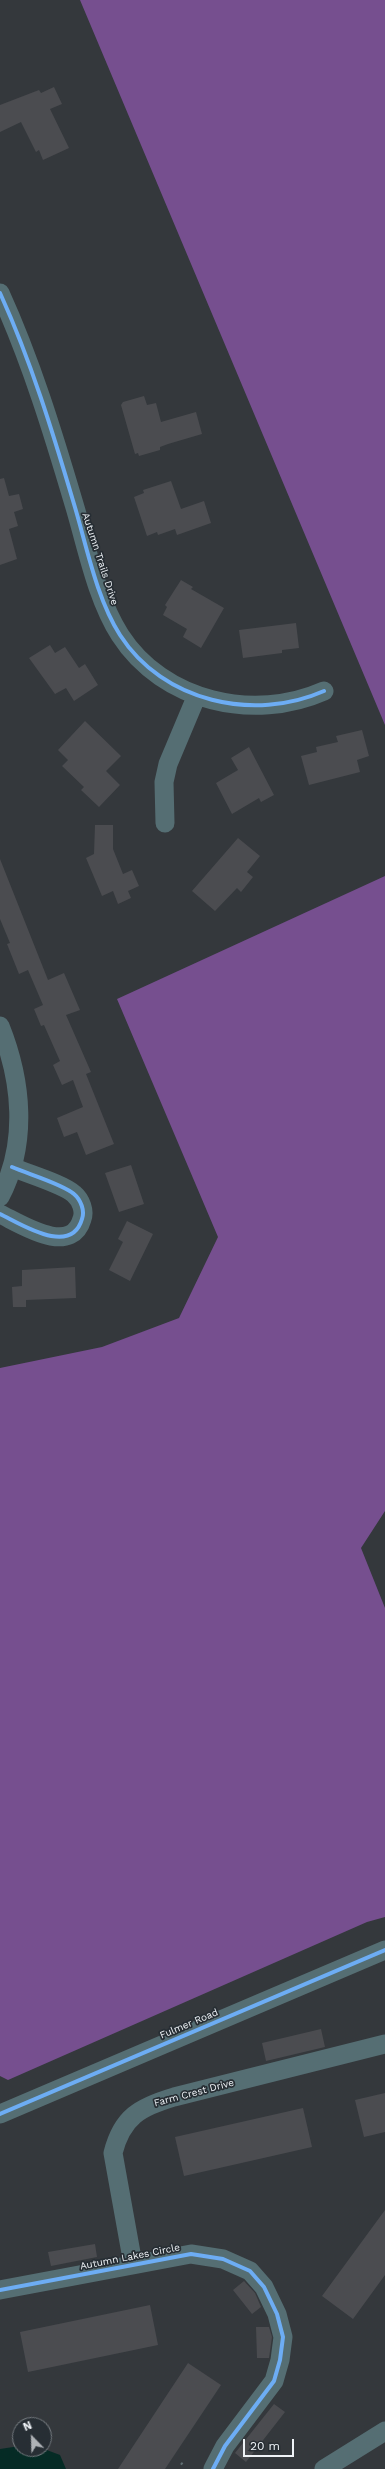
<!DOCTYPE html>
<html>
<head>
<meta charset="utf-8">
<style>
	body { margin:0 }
	#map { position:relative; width:385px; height:2469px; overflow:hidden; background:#34383c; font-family:"Work Sans",sans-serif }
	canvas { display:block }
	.north { position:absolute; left:12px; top:2417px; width:40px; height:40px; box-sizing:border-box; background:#272e34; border:1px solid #777d82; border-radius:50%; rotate:337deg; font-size:11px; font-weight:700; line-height:16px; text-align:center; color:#eff3f7 }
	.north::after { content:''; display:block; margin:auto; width:14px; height:18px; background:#aeb2b6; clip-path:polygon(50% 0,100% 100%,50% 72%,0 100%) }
	.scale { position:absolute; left:243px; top:2439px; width:51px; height:18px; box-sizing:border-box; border:2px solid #eff3f7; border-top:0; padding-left:5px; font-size:12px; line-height:14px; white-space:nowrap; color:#eff3f7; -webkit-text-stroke:3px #272e34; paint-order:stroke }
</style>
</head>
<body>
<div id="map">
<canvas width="385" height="2469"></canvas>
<div class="north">N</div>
<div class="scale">20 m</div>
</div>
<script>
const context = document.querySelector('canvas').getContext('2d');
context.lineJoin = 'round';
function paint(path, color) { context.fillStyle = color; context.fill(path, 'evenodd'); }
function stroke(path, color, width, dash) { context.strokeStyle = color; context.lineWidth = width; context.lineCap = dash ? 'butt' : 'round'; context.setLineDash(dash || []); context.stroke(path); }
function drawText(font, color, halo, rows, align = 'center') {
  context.font = font + ' "Work Sans",sans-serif'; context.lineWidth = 3.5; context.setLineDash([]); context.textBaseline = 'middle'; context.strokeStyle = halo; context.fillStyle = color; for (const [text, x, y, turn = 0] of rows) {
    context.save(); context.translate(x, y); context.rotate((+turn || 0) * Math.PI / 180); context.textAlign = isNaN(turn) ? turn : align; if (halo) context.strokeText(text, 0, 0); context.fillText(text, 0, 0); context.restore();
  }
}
paint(new Path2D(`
	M 80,0 L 385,0 L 385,725 Z
	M 385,876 L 385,1511 L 361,1548 L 385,1608 L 385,1917 L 367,1922 L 8,2080 L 0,2076 L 0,1368 L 102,1347 L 179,1318 L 218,1237 L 117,999 Z`), '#764f8f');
paint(new Path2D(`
	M 20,2446 L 20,2449 L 44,2449 L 60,2455 L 66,2469 L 0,2469 L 0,2449 Z`), '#052b25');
paint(new Path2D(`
	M 54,87 L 62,104 L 50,109 L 69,148 L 43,160 L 39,150 L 36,152 L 21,122 L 0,132 L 0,105 L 39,90 L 41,93 Z
	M 144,396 L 147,405 L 156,403 L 161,422 L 196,412 L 202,434 L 168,444 L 160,447 L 160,450 L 139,456 L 138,453 L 135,454 L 121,405 L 123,402 Z
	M 4,478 L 9,496 L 19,494 L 23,509 L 14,512 L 18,526 L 9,529 L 17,559 L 0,565 L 0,479 Z
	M 171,481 L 181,509 L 204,501 L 211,523 L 177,535 L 175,529 L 158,535 L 157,532 L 147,536 L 134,497 L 144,493 L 143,490 Z
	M 181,580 L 193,587 L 191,589 L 224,608 L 201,648 L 183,637 L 187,629 L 163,615 L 167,607 L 165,605 Z
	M 296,623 L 299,648 L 282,650 L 282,653 L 243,658 L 239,630 Z
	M 50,645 L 55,653 L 65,647 L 79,668 L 85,664 L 98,685 L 74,701 L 66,688 L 55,694 L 29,658 Z
	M 85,721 L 121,756 L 106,771 L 120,785 L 99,807 L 81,790 L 84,787 L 62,766 L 68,760 L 58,750 Z
	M 362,730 L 369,756 L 357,760 L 360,772 L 309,785 L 301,756 L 317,752 L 316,747 L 338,742 L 336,736 Z
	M 249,747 L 274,795 L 261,802 L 259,798 L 232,814 L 216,783 L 238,770 L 231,758 Z
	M 95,825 L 113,825 L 113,849 L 123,874 L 132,870 L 139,886 L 128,891 L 131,898 L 118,904 L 113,891 L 102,896 L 86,858 L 94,854 Z
	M 238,838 L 260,856 L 247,872 L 253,877 L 241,892 L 237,888 L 215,911 L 192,891 Z
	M 0,859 L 48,980 L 64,973 L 80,1010 L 66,1015 L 91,1072 L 86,1074 L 114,1144 L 86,1155 L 77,1132 L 64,1137 L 57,1118 L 83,1107 L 73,1080 L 62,1085 L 53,1065 L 60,1061 L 44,1025 L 41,1026 L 34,1009 L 43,1005 L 28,970 L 19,974 L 7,944 L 10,943 L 0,919 Z
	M 131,1165 L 144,1204 L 119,1212 L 105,1173 Z
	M 127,1221 L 153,1234 L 130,1281 L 109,1270 L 123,1242 L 118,1239 Z
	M 75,1267 L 76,1298 L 26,1300 L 26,1307 L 13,1307 L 12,1287 L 22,1286 L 22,1270 Z
	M 321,2029 L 325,2047 L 266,2061 L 262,2043 Z
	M 385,2093 L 385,2132 L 364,2137 L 355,2100 Z
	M 303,2108 L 312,2147 L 184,2176 L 175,2137 Z
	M 385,2210 L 385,2275 L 353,2319 L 322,2296 Z
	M 95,2244 L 97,2257 L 51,2266 L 48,2252 Z
	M 244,2281 L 255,2293 L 261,2307 L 252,2314 L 233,2290 Z
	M 150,2305 L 158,2345 L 28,2372 L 20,2332 Z
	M 256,2327 L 269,2327 L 272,2337 L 269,2358 L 257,2358 Z
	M 188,2363 L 221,2385 L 165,2469 L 118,2469 Z
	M 274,2404 L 285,2412 L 246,2462 L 235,2453 Z`), '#4b4c50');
stroke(new Path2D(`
	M 181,2463 L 183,2465`), '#627074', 2.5, [2, 2]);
stroke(new Path2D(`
	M 0,293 C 31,361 53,433 74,504 C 87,547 96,597 120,635 C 163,702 254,722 324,691
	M 165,823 L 164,782 L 168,764 L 197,695
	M 0,1026 C 22,1081 28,1143 0,1197
	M 0,1214 C 21,1224 71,1257 82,1219 C 85,1211 81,1200 74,1194 C 63,1184 28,1174 12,1167
	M 0,2114 L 385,1950
	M 133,2264 L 113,2153 C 122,2117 140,2107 174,2097 L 385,2044
	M 0,2290 L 191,2254 L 223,2259 L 250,2271 L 264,2287 L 277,2314 L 283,2337 L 280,2360 L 274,2381 L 225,2446 L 213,2469
	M 324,2469 L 385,2431`), '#556e73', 19);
stroke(new Path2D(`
	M 0,293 C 31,361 53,433 74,504 C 87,547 96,597 120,635 C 163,702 254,722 324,691
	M 0,1214 C 21,1224 71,1257 82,1219 C 85,1211 81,1200 74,1194 C 63,1184 28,1174 12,1167
	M 0,2114 L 385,1950
	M 0,2290 L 191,2254 L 223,2259 L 250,2271 L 264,2287 L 277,2314 L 283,2337 L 280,2360 L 274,2381 L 225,2446 L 213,2469`), '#6dadf4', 4);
drawText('10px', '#eff3f7', '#272e34', [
	["Autumn Trails Drive",100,559,72],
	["Fulmer Road",189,2024,-23],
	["Farm Crest Drive",194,2093,-15],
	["Autumn Lakes Circle",130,2257,-11]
]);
</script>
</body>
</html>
